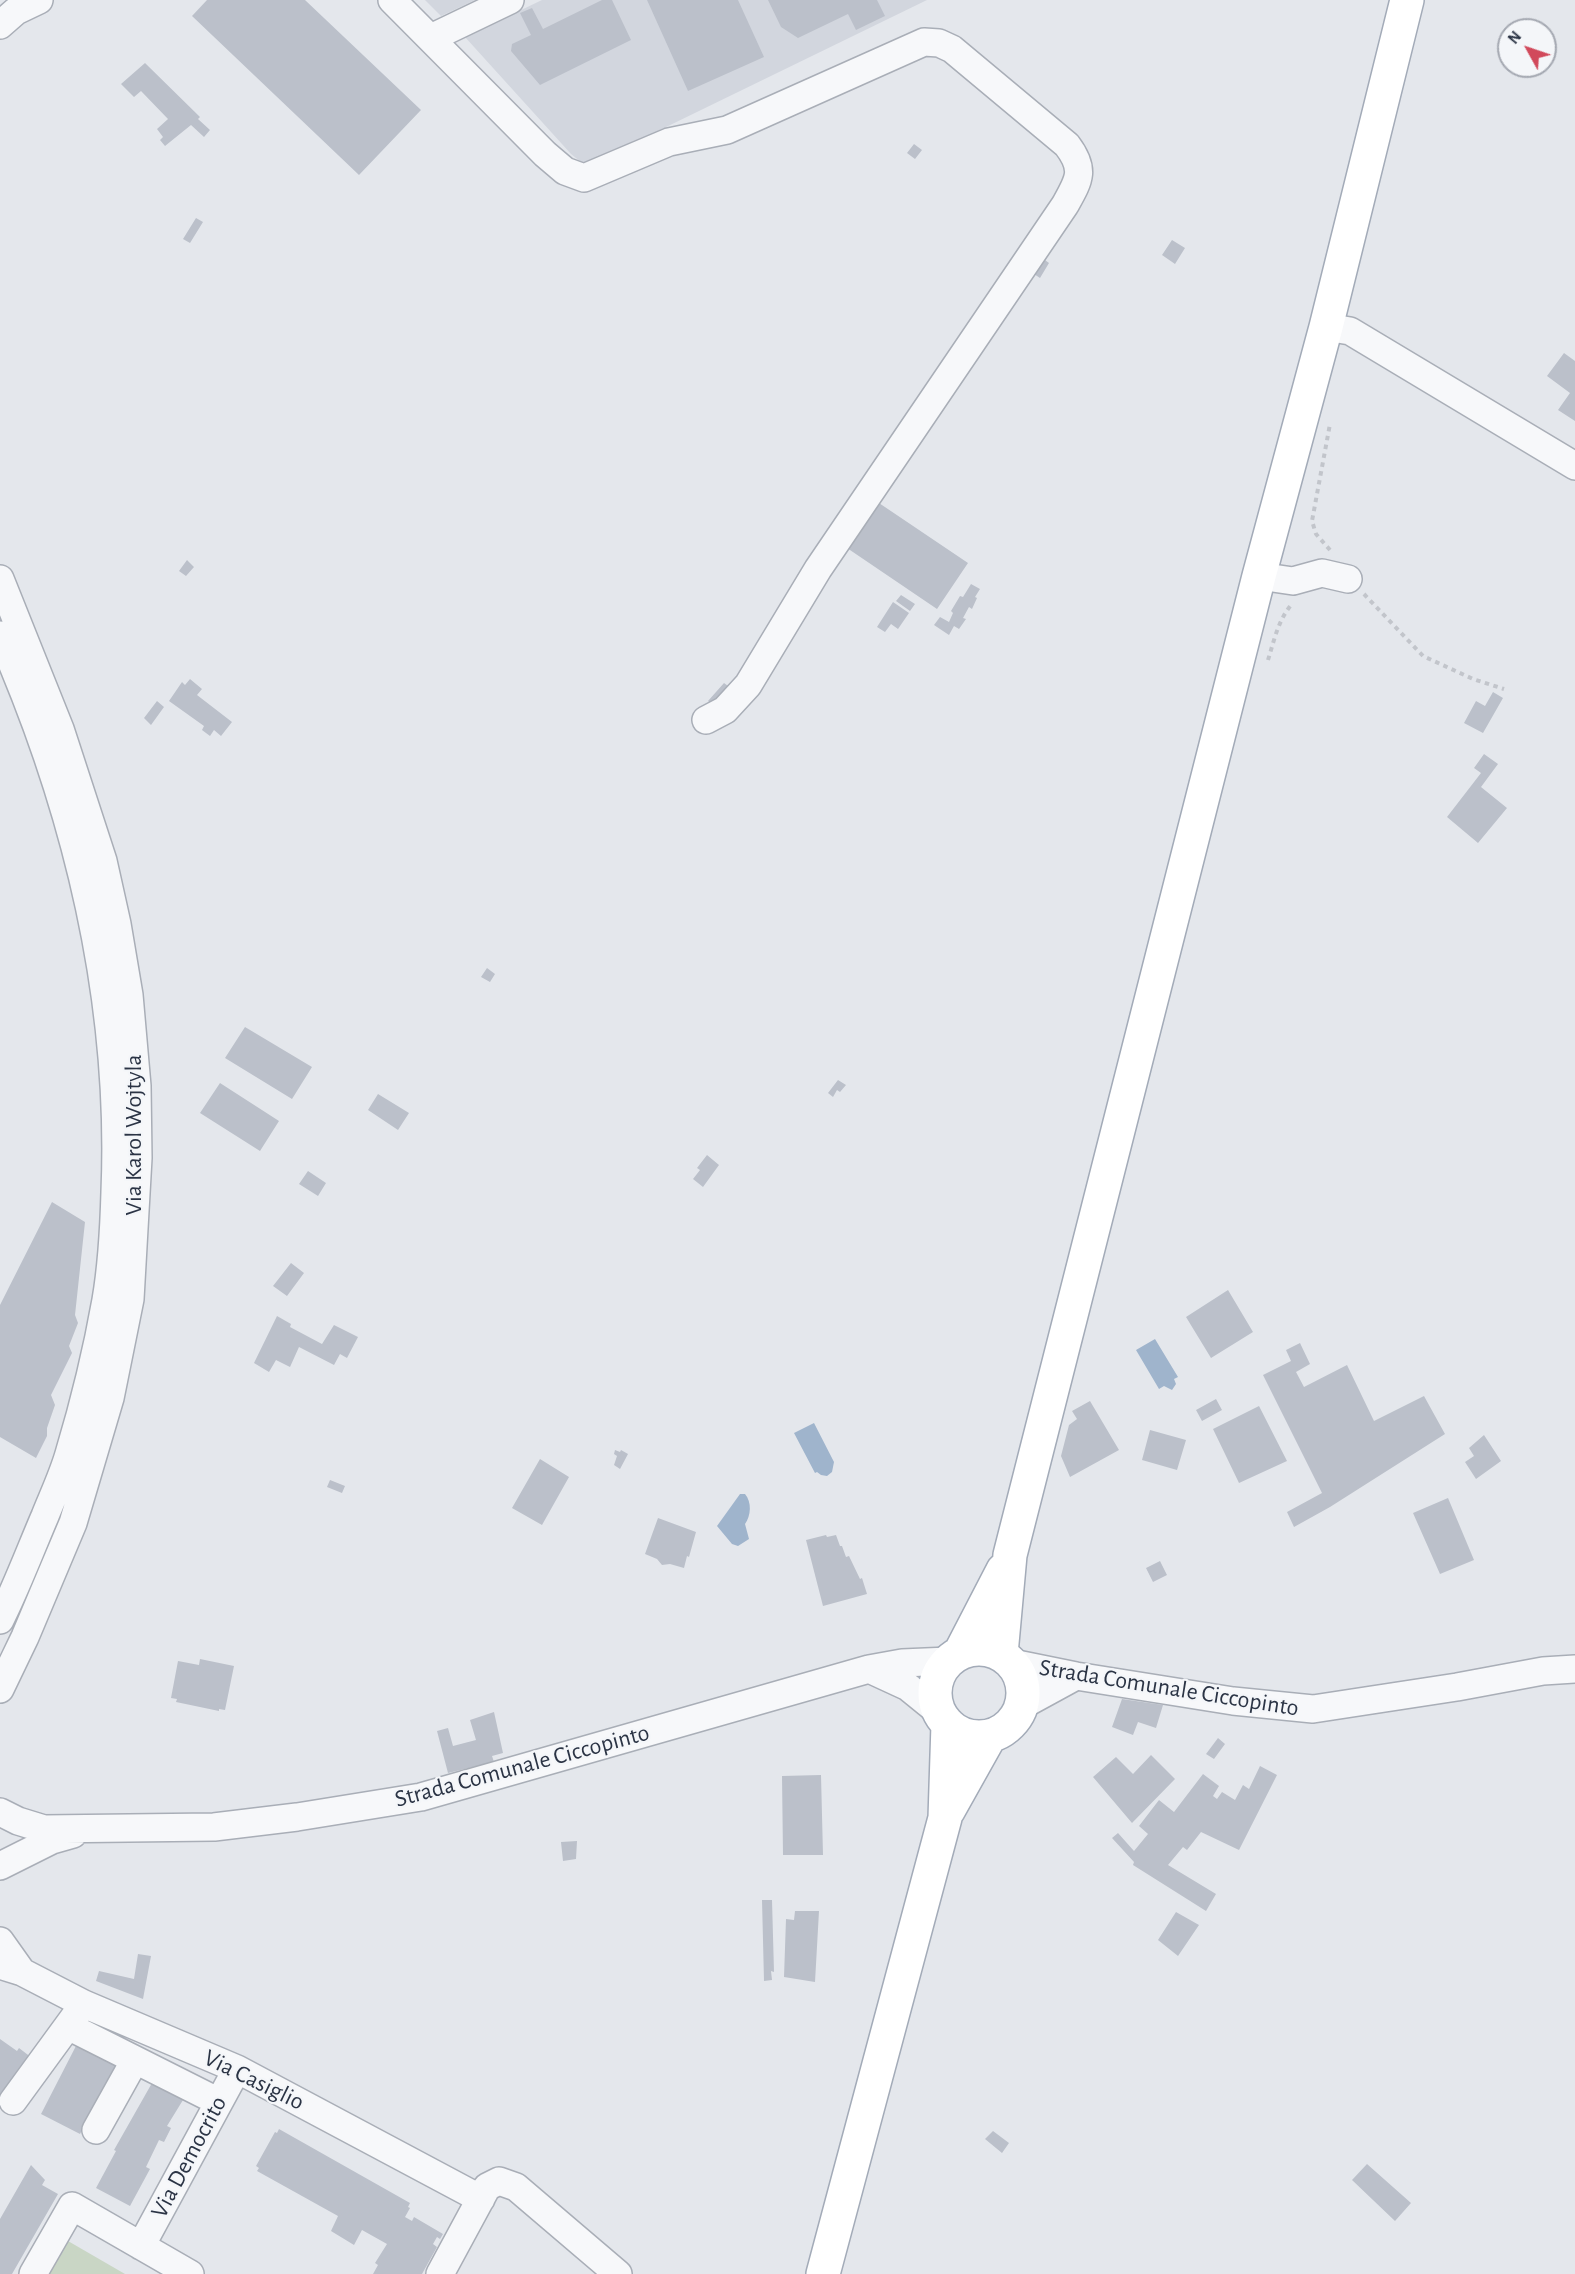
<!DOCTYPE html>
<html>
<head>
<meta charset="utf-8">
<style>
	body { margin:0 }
	#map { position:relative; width:1575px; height:2274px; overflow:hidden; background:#e4e7ec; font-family:"Alegreya Sans",sans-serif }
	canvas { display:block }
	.north { position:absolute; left:1497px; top:18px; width:60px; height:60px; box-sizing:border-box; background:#f4f6f9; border:2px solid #a4a8b1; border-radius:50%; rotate:310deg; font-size:16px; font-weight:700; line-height:24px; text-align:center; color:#2b3445 }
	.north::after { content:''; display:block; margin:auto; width:21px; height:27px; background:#d1495b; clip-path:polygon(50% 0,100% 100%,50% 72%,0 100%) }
</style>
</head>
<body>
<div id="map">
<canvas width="1575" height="2274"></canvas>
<div class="north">N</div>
</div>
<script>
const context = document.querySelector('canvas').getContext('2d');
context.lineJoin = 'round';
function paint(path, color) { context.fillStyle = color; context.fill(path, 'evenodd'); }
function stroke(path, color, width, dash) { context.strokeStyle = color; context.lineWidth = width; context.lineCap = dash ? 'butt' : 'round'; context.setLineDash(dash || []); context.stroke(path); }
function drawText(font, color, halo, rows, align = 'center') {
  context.font = font + ' "Alegreya Sans",sans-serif'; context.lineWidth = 4.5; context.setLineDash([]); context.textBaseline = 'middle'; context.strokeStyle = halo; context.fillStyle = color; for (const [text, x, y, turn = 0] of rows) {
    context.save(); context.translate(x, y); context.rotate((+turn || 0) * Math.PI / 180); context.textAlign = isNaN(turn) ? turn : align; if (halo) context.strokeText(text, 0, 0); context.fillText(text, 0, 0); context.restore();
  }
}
paint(new Path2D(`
	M 425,0 L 475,0 L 441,16 Z
	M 542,0 L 927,0 L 586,166 L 571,154 L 465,37 Z`), '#d2d6de');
paint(new Path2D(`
	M 68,2241 L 125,2274 L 49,2274 Z`), '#c9d6c5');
paint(new Path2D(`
	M 1155,1339 L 1178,1377 L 1174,1379 L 1176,1384 L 1172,1390 L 1164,1386 L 1159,1389 L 1136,1350 Z
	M 814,1423 L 834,1462 L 832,1472 L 827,1476 L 821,1475 L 817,1472 L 815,1473 L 794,1433 Z
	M 740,1494 L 745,1494 C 752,1502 751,1516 745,1524 L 749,1539 L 738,1546 L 732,1544 L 717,1526 Z`), '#9fb4cc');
paint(new Path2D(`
	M 207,0 L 305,0 L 421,110 L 359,175 L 192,16 Z
	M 602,0 L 612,0 L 631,40 L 540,85 L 511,51 L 512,44 L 531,35 L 520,13 L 532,8 L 543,29 Z
	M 647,0 L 738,0 L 764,57 L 688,91 Z
	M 768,0 L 877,0 L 885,16 L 856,30 L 848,14 L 798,38 L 781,27 Z
	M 145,63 L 200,117 L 198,119 L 210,130 L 204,137 L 191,125 L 165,146 L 160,140 L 163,137 L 157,129 L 168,119 L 141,91 L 134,97 L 121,84 Z
	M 914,144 L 922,150 L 915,159 L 907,153 Z
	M 196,218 L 203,222 L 190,243 L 183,239 Z
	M 1172,240 L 1185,248 L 1175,264 L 1162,255 Z
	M 1038,255 L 1049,263 L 1040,278 L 1028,270 Z
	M 1564,353 L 1575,361 L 1575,421 L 1558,410 L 1570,393 L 1547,376 Z
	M 876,501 L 968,563 L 937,609 L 847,548 Z
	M 187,560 L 194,567 L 186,576 L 179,571 Z
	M 971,584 L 980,589 L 975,597 L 977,598 L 972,609 L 969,607 L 963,618 L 966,619 L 959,629 L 954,626 L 949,635 L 934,625 L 940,617 L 949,622 L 953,613 L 951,611 L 960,596 L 963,597 Z
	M 901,595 L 915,604 L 910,611 L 896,601 Z
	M 893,602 L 909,613 L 898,629 L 891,624 L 885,632 L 877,627 Z
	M 190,679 L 202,689 L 197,695 L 232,722 L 221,736 L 214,730 L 210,736 L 202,730 L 204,726 L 169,701 L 182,682 L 185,685 Z
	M 724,683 L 732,689 L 714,706 L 708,701 Z
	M 1493,692 L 1503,698 L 1483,733 L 1464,723 L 1476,701 L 1485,706 Z
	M 157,701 L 164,707 L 151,725 L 144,718 Z
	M 1484,754 L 1498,764 L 1481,787 L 1507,808 L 1478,843 L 1447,817 L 1481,773 L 1474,768 Z
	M 487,968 L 495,974 L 490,982 L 481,977 Z
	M 245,1027 L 312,1067 L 292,1099 L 225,1058 Z
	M 838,1080 L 846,1085 L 840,1092 L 837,1090 L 833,1097 L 828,1093 Z
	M 220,1083 L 279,1121 L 260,1151 L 200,1113 Z
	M 378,1094 L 409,1113 L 398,1130 L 368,1110 Z
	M 707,1155 L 719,1165 L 703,1187 L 693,1179 L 700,1170 L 697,1168 Z
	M 308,1171 L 326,1183 L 318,1196 L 299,1184 Z
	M 52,1202 L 85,1222 L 75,1315 L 78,1323 L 69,1346 L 72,1353 L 51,1395 L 55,1405 L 47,1428 L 47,1436 L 36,1458 L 0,1437 L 0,1305 Z
	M 291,1263 L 304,1273 L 287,1296 L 273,1286 Z
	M 1228,1290 L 1253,1332 L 1211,1358 L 1186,1317 Z
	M 277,1316 L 291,1324 L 290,1327 L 322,1344 L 334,1325 L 358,1337 L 347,1358 L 340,1354 L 334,1365 L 299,1347 L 290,1367 L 276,1360 L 269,1372 L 254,1363 Z
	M 1300,1343 L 1310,1364 L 1296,1372 L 1304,1387 L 1347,1365 L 1374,1421 L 1424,1396 L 1445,1434 L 1330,1507 L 1294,1527 L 1287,1512 L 1322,1493 L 1263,1375 L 1291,1361 L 1286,1350 Z
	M 1216,1399 L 1222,1410 L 1202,1421 L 1196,1410 Z
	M 1090,1401 L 1119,1450 L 1070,1477 L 1061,1456 L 1069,1425 L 1077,1419 L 1072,1411 Z
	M 1259,1406 L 1287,1461 L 1239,1483 L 1213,1429 Z
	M 1150,1430 L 1186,1440 L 1177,1470 L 1142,1460 Z
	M 1484,1435 L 1501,1461 L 1476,1479 L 1465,1462 L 1474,1456 L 1469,1448 Z
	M 615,1450 L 620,1452 L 621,1450 L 628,1454 L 620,1469 L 614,1465 L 617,1456 L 614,1454 Z
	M 540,1459 L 569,1477 L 542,1525 L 512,1508 Z
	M 330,1480 L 345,1486 L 342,1493 L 327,1487 Z
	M 1448,1498 L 1474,1560 L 1440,1574 L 1413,1513 Z
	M 658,1518 L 696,1532 L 689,1557 L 687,1556 L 684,1568 L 670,1564 L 662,1565 L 657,1559 L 645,1554 Z
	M 826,1535 L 827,1537 L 836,1535 L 840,1546 L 842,1546 L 846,1557 L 849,1556 L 860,1579 L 862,1578 L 867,1594 L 823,1606 L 806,1540 Z
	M 1160,1561 L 1167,1575 L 1153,1582 L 1146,1568 Z
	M 200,1659 L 234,1666 L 225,1710 L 219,1709 L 219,1711 L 176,1702 L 177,1699 L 171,1698 L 178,1661 L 199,1665 Z
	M 1122,1699 L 1163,1705 L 1156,1728 L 1138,1722 L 1133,1735 L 1112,1727 Z
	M 494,1712 L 503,1753 L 492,1756 L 494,1762 L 448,1773 L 437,1731 L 448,1728 L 453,1746 L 476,1740 L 470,1720 Z
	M 1218,1738 L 1225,1744 L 1214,1759 L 1206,1754 Z
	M 1151,1755 L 1175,1779 L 1132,1823 L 1093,1777 L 1116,1757 L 1133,1774 Z
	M 1260,1766 L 1277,1775 L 1239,1850 L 1201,1832 L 1187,1850 L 1183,1847 L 1168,1865 L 1216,1894 L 1206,1911 L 1133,1865 L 1134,1862 L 1112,1838 L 1118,1833 L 1134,1851 L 1148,1834 L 1139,1826 L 1159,1800 L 1174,1812 L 1203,1774 L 1219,1786 L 1213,1796 L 1217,1799 L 1222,1792 L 1235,1800 L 1243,1785 L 1249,1789 Z
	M 821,1775 L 823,1855 L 783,1855 L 782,1776 Z
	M 577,1841 L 576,1859 L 563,1861 L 561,1842 Z
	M 762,1900 L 772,1900 L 774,1972 L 771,1971 L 772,1980 L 764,1981 Z
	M 795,1911 L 819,1911 L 815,1982 L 784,1977 L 786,1919 L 794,1920 Z
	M 1176,1912 L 1199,1925 L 1178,1956 L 1158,1940 Z
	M 138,1954 L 151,1956 L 143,1999 L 96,1981 L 99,1971 L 134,1979 Z
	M 0,2039 L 17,2051 L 19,2048 L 32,2058 L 0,2103 Z
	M 78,2042 L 117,2064 L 80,2134 L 41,2114 Z
	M 152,2083 L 183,2100 L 167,2126 L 171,2128 L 164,2142 L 159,2140 L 146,2167 L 150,2169 L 130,2206 L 96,2188 L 116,2151 L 114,2150 Z
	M 279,2129 L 410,2203 L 408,2207 L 410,2208 L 405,2217 L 412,2221 L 414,2217 L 443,2234 L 440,2239 L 437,2237 L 433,2244 L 437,2247 L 422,2274 L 373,2274 L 378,2265 L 375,2263 L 387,2244 L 362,2230 L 354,2245 L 331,2231 L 338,2216 L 257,2171 L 259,2168 L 256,2166 L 275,2132 L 277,2133 Z
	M 993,2131 L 1009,2143 L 1002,2153 L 985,2139 Z
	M 1367,2164 L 1411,2203 L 1395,2221 L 1352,2180 Z
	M 31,2165 L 45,2180 L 42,2185 L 58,2194 L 12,2274 L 0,2274 L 0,2219 Z`), '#bbc0ca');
const minor = new Path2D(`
	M 392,0 L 545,154 L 565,171 L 584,178 L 669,142 L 727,130 L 924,42 L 939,43 L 952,49 L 1067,145 C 1086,170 1079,180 1065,205 L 818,569 L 748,685 L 725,710 L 706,720
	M 0,25 L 16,11 L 39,0
	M 431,38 L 510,0
	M 1326,327 L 1350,331 L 1575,466
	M 1259,576 L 1293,581 L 1322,573 L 1348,579
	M 0,579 L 60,729 L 103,861 L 117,924 L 129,995 L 137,1086 L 138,1158 L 130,1299 L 110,1398 L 73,1523 L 25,1637 L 0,1689
	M 0,635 C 77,810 123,1000 115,1192 C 114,1228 112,1265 106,1300 C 97,1351 84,1404 69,1454 C 63,1475 53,1496 45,1516 C 30,1551 17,1586 0,1620
	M 1012,1663 L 1076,1676 L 1233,1701 L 1313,1709 L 1457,1687 L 1543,1671 L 1575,1669
	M 869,1669 L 908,1687 L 940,1713
	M 1021,1706 L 1076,1676
	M 0,1812 L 18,1821 L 44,1829 L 214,1827 L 297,1817 L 421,1797 L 869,1669 L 902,1663 L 949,1661
	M 0,1866 L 52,1840 L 73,1834
	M 0,1941 L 22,1972
	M 0,1965 L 22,1972 L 84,2004 L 237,2069 L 481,2199
	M 68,2026 L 219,2102
	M 13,2101 L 78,2012
	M 96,2130 L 135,2060
	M 141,2246 L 237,2069
	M 33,2274 L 72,2206 L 190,2274
	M 440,2274 L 487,2187 L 499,2181 L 516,2187 L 618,2274`);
const major = new Path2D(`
	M935 1693a44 44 0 1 1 88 0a44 44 0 1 1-88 0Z
	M 960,1653 L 1003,1570
	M 1001,1654 L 1010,1555 L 1259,576 L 1326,327 L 1407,0
	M 948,1811 L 990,1736
	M 823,2274 L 945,1818 L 948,1724`);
stroke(minor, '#a9aeb7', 30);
stroke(major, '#a3abb8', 36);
stroke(new Path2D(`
	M 1330,550 L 1316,534 L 1312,521 L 1330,424
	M 1364,594 L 1423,656 L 1473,679 L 1504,689
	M 1268,660 C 1274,641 1278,620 1292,604`), '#c2c5cb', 4, [4.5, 4.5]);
stroke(minor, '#f7f8fa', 27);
stroke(major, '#fff', 33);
drawText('24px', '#2b3445', '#f4f6f9', [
	["Via Karol Wojtyla",134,1135,-90],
	["Strada Comunale Ciccopinto",1169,1688,9],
	["Strada Comunale Ciccopinto",522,1766,-15],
	["Via Casiglio",254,2080,26],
	["Via Democrito",189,2157,-62]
]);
</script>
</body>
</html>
